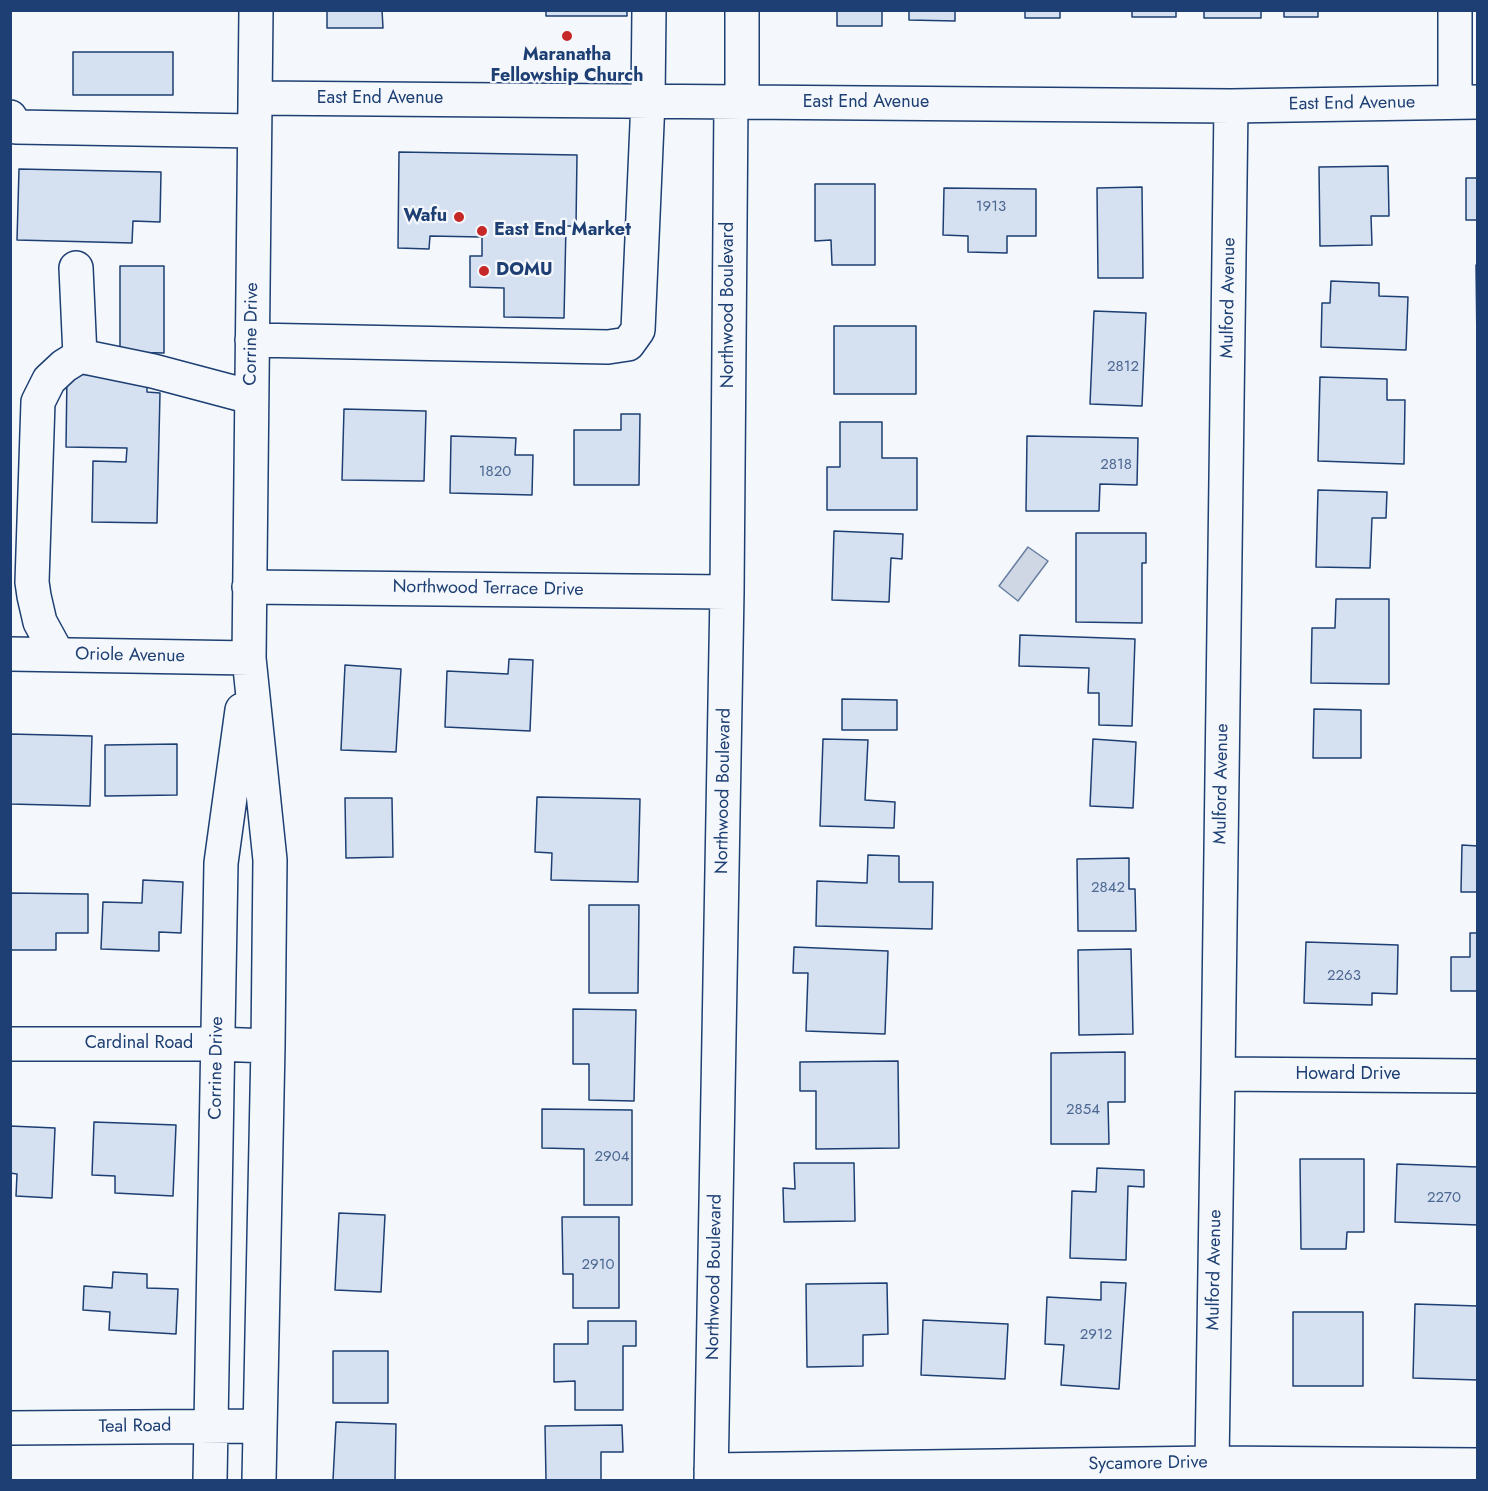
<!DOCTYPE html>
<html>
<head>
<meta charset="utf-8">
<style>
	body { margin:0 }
	#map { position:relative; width:1488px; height:1491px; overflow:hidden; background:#f4f7fb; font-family:Jost,sans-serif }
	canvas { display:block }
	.frame { position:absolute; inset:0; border:12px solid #1d3f73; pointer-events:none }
</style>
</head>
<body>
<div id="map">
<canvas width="1488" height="1491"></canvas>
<div class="frame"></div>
</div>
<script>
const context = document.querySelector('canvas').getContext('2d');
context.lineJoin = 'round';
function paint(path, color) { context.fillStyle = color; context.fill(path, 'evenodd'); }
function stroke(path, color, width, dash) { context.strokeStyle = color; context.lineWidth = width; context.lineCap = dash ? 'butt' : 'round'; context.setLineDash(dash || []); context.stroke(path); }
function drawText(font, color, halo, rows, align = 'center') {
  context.font = font + ' Jost,sans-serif'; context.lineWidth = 4.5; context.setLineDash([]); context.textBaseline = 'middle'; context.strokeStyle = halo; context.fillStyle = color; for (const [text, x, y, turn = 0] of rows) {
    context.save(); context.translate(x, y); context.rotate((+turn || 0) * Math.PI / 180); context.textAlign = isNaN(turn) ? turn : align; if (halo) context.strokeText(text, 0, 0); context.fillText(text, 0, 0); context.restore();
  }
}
const water = new Path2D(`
	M 1028,547 L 1048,561 L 1018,601 L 999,586 Z`);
paint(water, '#cfd7e4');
stroke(water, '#687fa3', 1.5);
const building = new Path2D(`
	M 327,10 L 382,10 L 383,28 L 327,28 Z
	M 546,10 L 627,10 L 627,16 L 546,16 Z
	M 837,10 L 882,10 L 882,26 L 837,26 Z
	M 909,10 L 955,10 L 955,21 L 909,20 Z
	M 1025,10 L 1060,10 L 1060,18 L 1025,18 Z
	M 1132,10 L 1176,10 L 1176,17 L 1132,17 Z
	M 1204,10 L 1261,10 L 1261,18 L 1204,18 Z
	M 1284,10 L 1318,10 L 1318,17 L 1284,17 Z
	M 73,52 L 173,52 L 173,95 L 73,95 Z
	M 399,152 L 577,155 L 576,226 L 566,226 L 564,318 L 504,317 L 504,288 L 470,287 L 470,256 L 482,256 L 482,237 L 430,236 L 429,249 L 398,248 Z
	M 1388,166 L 1389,216 L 1371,216 L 1372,245 L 1320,246 L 1319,167 Z
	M 19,169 L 161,172 L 160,222 L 133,221 L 132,243 L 17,240 Z
	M 1466,178 L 1478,178 L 1478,220 L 1466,220 Z
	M 815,184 L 875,184 L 875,265 L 832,265 L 831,240 L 815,241 Z
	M 1142,187 L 1143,278 L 1098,278 L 1097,188 Z
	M 944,188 L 1036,189 L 1036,236 L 1007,236 L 1007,253 L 968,252 L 968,236 L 943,235 Z
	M 1476,265 L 1478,265 L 1478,344 L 1477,344 Z
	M 120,266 L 164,266 L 164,353 L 120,352 Z
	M 1331,281 L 1379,283 L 1379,296 L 1408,297 L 1406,350 L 1321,347 L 1322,303 L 1330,303 Z
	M 1094,311 L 1146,313 L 1142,406 L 1090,404 Z
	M 834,326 L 916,326 L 916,394 L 834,394 Z
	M 67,374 L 147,376 L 147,392 L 160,393 L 157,523 L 92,522 L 93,461 L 126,462 L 127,448 L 66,447 Z
	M 1320,377 L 1387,379 L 1387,400 L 1405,400 L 1404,464 L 1318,461 Z
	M 344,409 L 426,411 L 424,481 L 342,480 Z
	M 621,414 L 640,414 L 639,485 L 574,485 L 574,430 L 621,430 Z
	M 840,422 L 882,422 L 882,458 L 917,458 L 917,510 L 827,510 L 827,467 L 840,467 Z
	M 451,436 L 516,438 L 515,455 L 533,455 L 532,495 L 450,493 Z
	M 1027,436 L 1138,438 L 1137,485 L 1100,484 L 1099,511 L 1026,511 Z
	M 1318,490 L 1387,492 L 1386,518 L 1372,518 L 1370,568 L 1316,567 Z
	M 834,531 L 903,534 L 902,559 L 891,558 L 889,602 L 832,600 Z
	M 1076,533 L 1146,533 L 1146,563 L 1142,563 L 1142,623 L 1076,622 Z
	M 1336,599 L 1389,599 L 1389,684 L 1311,683 L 1312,628 L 1335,628 Z
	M 1020,635 L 1135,639 L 1132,726 L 1099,725 L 1099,693 L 1088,693 L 1089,668 L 1019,666 Z
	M 509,659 L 533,660 L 530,731 L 445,727 L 447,671 L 508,674 Z
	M 345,665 L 401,669 L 396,752 L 341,750 Z
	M 842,699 L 897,700 L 897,730 L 842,730 Z
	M 1314,709 L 1361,710 L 1361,758 L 1313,758 Z
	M 10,734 L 92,736 L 90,806 L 10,804 Z
	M 823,739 L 868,740 L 865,800 L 895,802 L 894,828 L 820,826 Z
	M 1093,739 L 1136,742 L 1133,808 L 1090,806 Z
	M 177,744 L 177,795 L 105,796 L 105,745 Z
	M 537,797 L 640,799 L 638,882 L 551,880 L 552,853 L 535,852 Z
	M 345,798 L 392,798 L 393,857 L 346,858 Z
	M 1462,845 L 1478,846 L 1478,892 L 1461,892 Z
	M 868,855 L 899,856 L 899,882 L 933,882 L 932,929 L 816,926 L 817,881 L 867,883 Z
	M 1129,858 L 1129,889 L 1135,889 L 1136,931 L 1078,931 L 1077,859 Z
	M 143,880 L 183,882 L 181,933 L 159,932 L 159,951 L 101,949 L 103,902 L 142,903 Z
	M 10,893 L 88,894 L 88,933 L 56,933 L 56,950 L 10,950 Z
	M 589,905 L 639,905 L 638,993 L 589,993 Z
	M 1470,933 L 1478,933 L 1478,991 L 1451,991 L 1451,957 L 1470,957 Z
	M 1306,942 L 1398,945 L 1397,994 L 1372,993 L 1372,1005 L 1304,1003 Z
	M 794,947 L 888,951 L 885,1034 L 806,1031 L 808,973 L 793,973 Z
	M 1131,949 L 1133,1034 L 1079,1035 L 1078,950 Z
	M 573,1009 L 636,1010 L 634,1101 L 589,1100 L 589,1064 L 573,1064 Z
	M 1125,1052 L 1125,1102 L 1108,1102 L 1109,1144 L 1051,1144 L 1051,1053 Z
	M 898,1061 L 899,1148 L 816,1149 L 816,1091 L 800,1091 L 800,1062 Z
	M 542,1109 L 632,1110 L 632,1205 L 584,1205 L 584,1149 L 542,1148 Z
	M 94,1122 L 176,1125 L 173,1196 L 115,1193 L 115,1176 L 92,1175 Z
	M 10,1126 L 55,1128 L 52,1198 L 16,1196 L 17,1174 L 10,1173 Z
	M 1300,1159 L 1364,1159 L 1364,1232 L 1347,1232 L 1346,1249 L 1301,1249 Z
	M 794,1163 L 854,1163 L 855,1221 L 784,1222 L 783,1188 L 795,1189 Z
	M 1397,1164 L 1478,1167 L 1478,1225 L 1395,1222 Z
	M 1097,1168 L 1144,1170 L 1144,1187 L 1128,1186 L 1126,1260 L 1070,1258 L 1072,1191 L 1096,1192 Z
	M 339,1213 L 385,1215 L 381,1292 L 335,1290 Z
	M 562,1217 L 619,1217 L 619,1308 L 573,1308 L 573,1274 L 563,1274 Z
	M 113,1272 L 147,1274 L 147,1288 L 178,1289 L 176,1334 L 109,1330 L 110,1312 L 83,1310 L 84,1286 L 112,1288 Z
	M 1101,1282 L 1126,1283 L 1119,1389 L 1061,1385 L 1064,1345 L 1045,1344 L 1047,1297 L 1101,1300 Z
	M 887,1283 L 888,1334 L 863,1335 L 863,1366 L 807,1367 L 806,1284 Z
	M 1415,1304 L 1478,1306 L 1478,1380 L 1413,1378 Z
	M 1293,1312 L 1363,1312 L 1363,1386 L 1293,1386 Z
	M 923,1320 L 1008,1324 L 1005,1379 L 921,1375 Z
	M 588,1321 L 636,1321 L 636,1346 L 623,1346 L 623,1410 L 575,1410 L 575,1381 L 554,1382 L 554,1344 L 588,1344 Z
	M 333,1351 L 388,1351 L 388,1403 L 333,1403 Z
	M 336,1422 L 396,1424 L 395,1480 L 333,1480 Z
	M 622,1425 L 623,1452 L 601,1452 L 601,1480 L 546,1480 L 545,1426 Z`);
paint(building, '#d5e0f0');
stroke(building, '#1d3f73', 1.5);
const minor = new Path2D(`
	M 256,10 L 249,658 L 270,860 L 268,1046 L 259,1480
	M 742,10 L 742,102
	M 255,98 L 1231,106 L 1478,102
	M 1455,102 L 1455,10
	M 10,117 L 16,127 L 254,131
	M 76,268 L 80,356 L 153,371 L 251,397
	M 252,340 L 608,347 L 628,344 L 638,330 L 648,101 L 649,10
	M 249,587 L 727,592
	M 10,654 L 249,658
	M 58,655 L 40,622 L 34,596 L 32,582 L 38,402 L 49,380 L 64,366 L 80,356
	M 10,1044 L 217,1044 L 268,1046
	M 1218,1074 L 1478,1076
	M 10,1428 L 260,1426
	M 1212,1463 L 1218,1074 L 1231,106
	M 711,1470 L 1212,1463 L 1478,1465
	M 210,1480 L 221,863 L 242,710
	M 711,1480 L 727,592 L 731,101`);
stroke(minor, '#1d3f73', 36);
stroke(minor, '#f4f7fb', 33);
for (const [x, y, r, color] of [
	[567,36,6,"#c62828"],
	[459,217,6,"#c62828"],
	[482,231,6,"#c62828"],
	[484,271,6,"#c62828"]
]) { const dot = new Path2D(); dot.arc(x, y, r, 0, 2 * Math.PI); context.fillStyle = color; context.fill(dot); stroke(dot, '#f4f7fb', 2); }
drawText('15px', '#4b6792', null, [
	["1913",991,207],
	["2812",1123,367],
	["2818",1116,465],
	["1820",495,472],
	["2842",1108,888],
	["2263",1344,976],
	["2854",1083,1110],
	["2904",612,1157],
	["2270",1444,1198],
	["2910",598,1265],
	["2912",1096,1335]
]);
drawText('bold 18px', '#1d3f73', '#f4f7fb', [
	["Maranatha",567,56,"center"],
	["Fellowship Church",567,77,"center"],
	["Wafu",447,217,"right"],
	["East End Market",494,231],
	["DOMU",496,271]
], 'left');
drawText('18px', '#1d3f73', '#f4f7fb', [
	["East End Avenue",380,99],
	["East End Avenue",866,103],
	["East End Avenue",1352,104,-1],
	["Mulford Avenue",1229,298,-89],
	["Northwood Boulevard",729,305,-90],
	["Corrine Drive",252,334,-89],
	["Northwood Terrace Drive",488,589,1],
	["Oriole Avenue",130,656,1],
	["Mulford Avenue",1222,784,-89],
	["Northwood Boulevard",724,791,-89],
	["Cardinal Road",139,1044],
	["Corrine Drive",217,1068,-89],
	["Howard Drive",1348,1075],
	["Mulford Avenue",1215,1270,-89],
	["Northwood Boulevard",715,1277,-89],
	["Teal Road",135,1427,-1],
	["Sycamore Drive",1148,1464,-1]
]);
</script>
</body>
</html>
